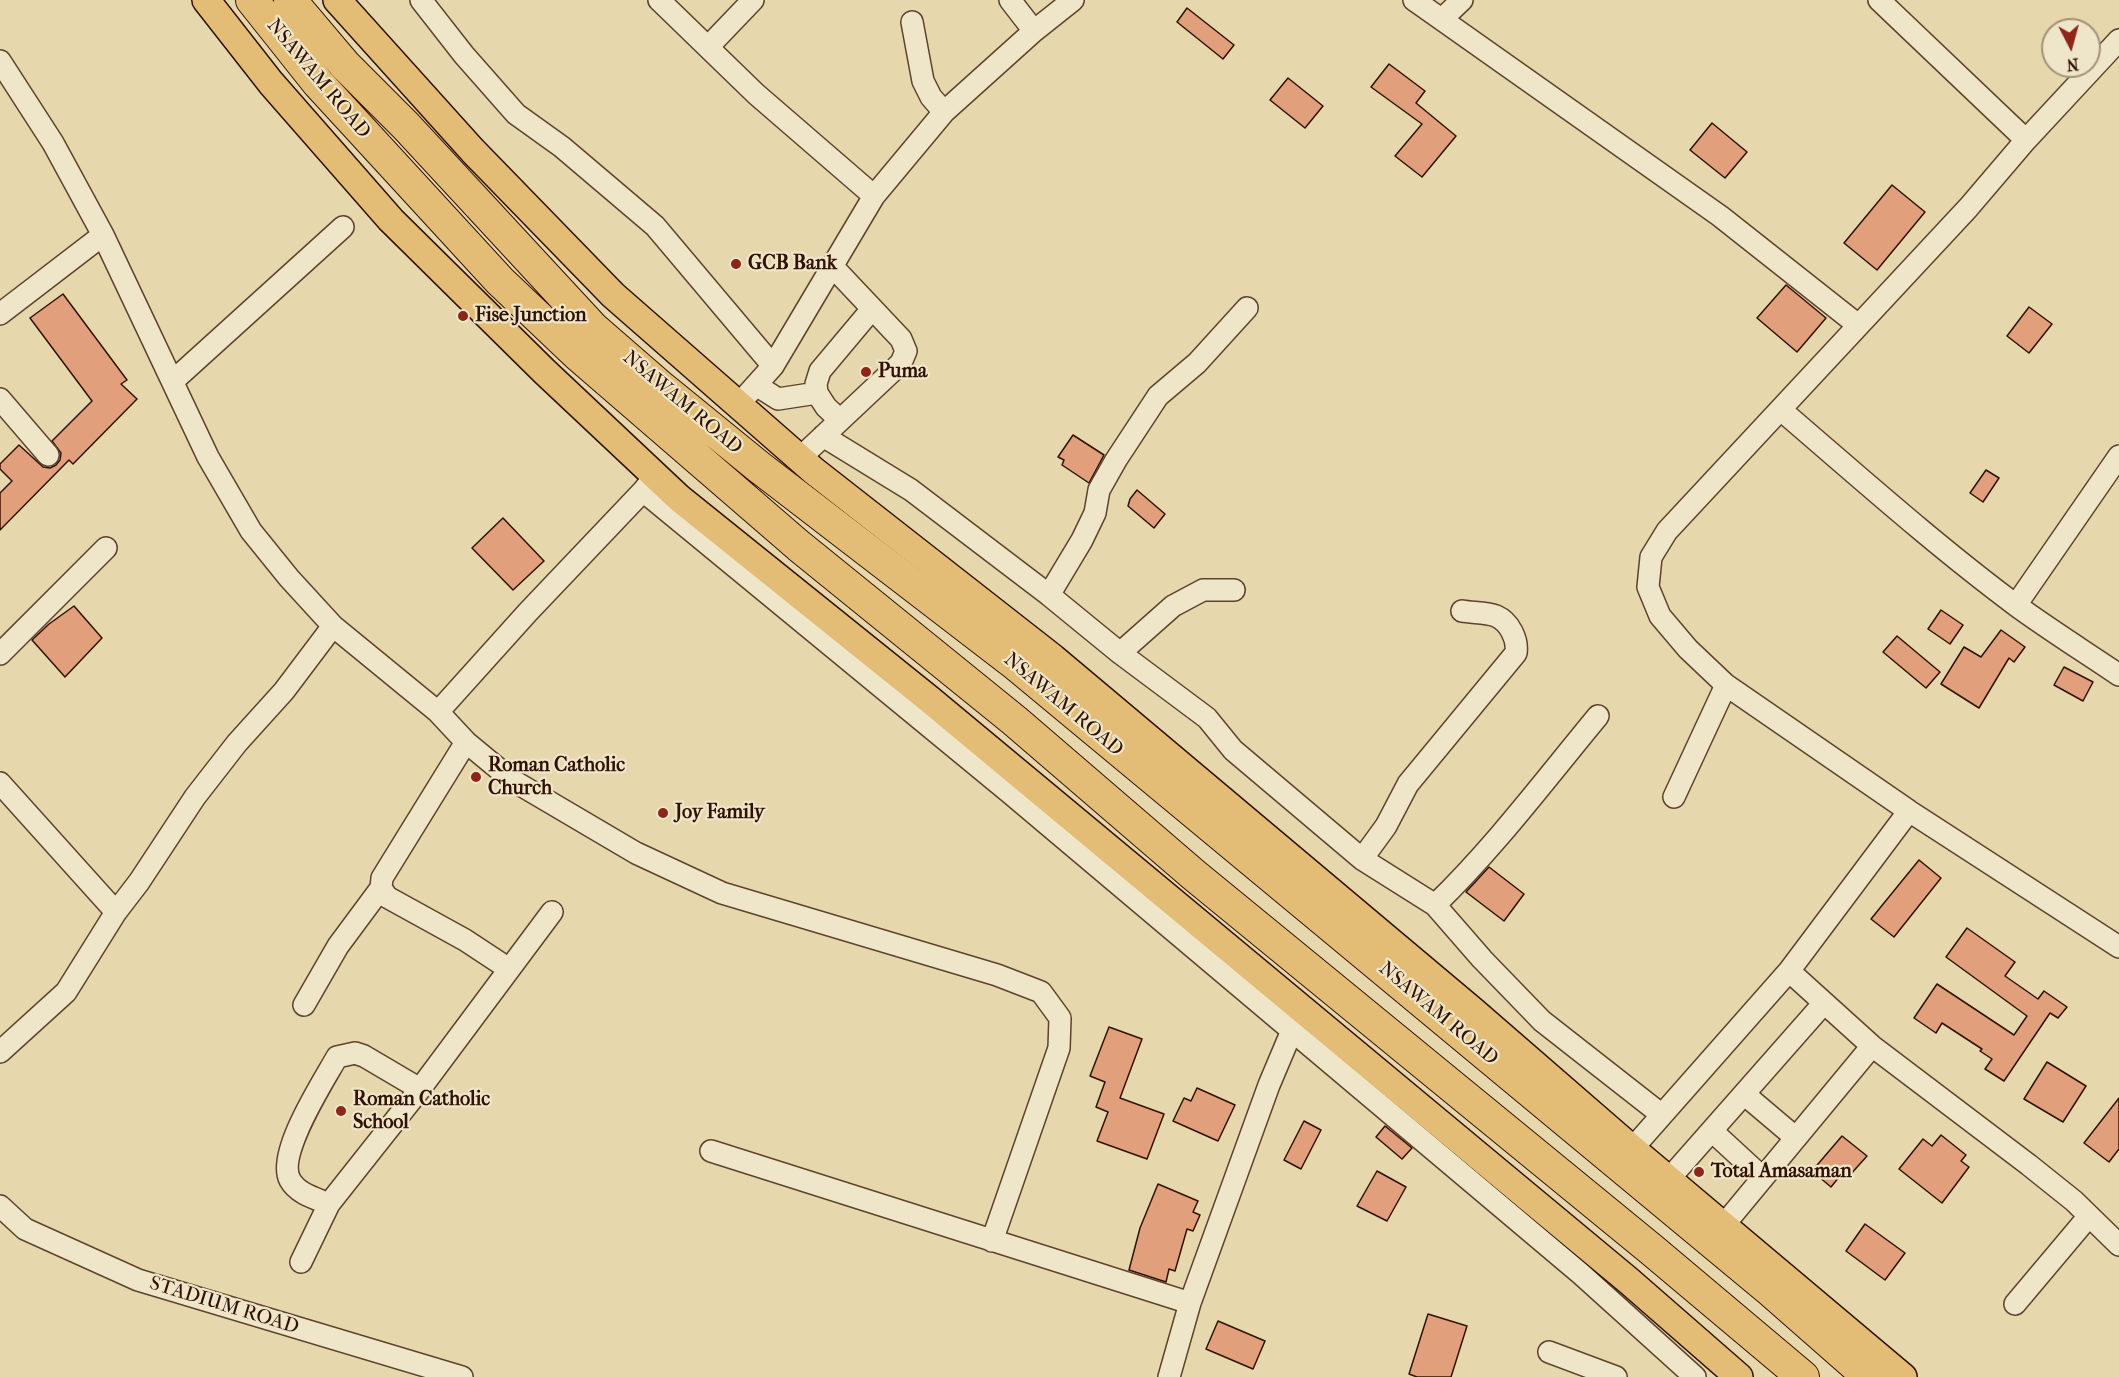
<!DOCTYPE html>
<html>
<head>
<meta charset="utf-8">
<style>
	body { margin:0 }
	#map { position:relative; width:2119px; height:1377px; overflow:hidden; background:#e6d7ac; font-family:"IM FELL French Canon",serif }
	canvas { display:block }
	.north { position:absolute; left:2041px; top:18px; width:60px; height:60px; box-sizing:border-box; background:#efe5c9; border:2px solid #a39179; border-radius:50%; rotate:174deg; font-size:16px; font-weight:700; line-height:24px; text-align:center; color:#311202 }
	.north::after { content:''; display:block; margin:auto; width:21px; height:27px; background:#8f2418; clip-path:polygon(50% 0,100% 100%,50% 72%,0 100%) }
</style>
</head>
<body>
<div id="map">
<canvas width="2119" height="1377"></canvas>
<div class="north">N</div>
</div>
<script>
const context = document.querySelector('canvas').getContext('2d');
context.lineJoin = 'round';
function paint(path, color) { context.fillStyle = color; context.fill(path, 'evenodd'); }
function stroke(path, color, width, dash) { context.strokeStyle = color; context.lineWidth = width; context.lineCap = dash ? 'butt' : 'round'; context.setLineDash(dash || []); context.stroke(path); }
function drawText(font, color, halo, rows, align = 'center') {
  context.font = font + ' "IM FELL French Canon",serif'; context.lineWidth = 4.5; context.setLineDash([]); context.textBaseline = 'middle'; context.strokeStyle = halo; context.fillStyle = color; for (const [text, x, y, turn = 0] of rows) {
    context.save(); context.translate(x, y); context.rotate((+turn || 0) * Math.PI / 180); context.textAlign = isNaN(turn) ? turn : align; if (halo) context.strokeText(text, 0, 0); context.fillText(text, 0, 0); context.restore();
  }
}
const building = new Path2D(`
	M 1187,8 L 1234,45 L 1223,59 L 1177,22 Z
	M 1389,64 L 1425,91 L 1416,103 L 1456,136 L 1422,177 L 1395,156 L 1422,124 L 1371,87 Z
	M 1288,78 L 1323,106 L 1305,128 L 1270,100 Z
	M 1712,123 L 1747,152 L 1725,178 L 1690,150 Z
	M 1892,185 L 1925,212 L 1877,270 L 1844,243 Z
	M 1786,285 L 1826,318 L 1797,352 L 1757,318 Z
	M 63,294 L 127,380 L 121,384 L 137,399 L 73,464 L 69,460 L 0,530 L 0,493 L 12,481 L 0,469 L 0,464 L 19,445 L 43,467 L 50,468 L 56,465 L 60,460 L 61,453 L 52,441 L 92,401 L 30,318 Z
	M 2029,307 L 2052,324 L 2029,353 L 2007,336 Z
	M 1073,435 L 1104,455 L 1089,483 L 1062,465 L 1064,460 L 1058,457 Z
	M 1986,470 L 1999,478 L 1983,502 L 1970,493 Z
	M 1137,490 L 1165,514 L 1154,528 L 1128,506 L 1130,499 Z
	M 503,518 L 544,561 L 513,590 L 472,548 Z
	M 74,606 L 102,638 L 65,677 L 32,640 L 49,624 Z
	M 1941,610 L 1963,625 L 1950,644 L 1928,629 Z
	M 2001,630 L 2025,647 L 2014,662 L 2009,658 L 1979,708 L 1941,684 L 1964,647 L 1981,657 Z
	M 1897,636 L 1940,672 L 1926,688 L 1883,652 Z
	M 2064,667 L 2093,682 L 2083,701 L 2054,685 Z
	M 1919,860 L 1941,878 L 1894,937 L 1871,919 Z
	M 1489,867 L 1524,894 L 1504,921 L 1466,892 Z
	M 1967,928 L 2015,962 L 2005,976 L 2038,999 L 2044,991 L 2067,1007 L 2058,1018 L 2050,1013 L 2004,1081 L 1985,1069 L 1992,1059 L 1980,1051 L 1982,1049 L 1942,1023 L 1936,1033 L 1914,1018 L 1937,984 L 2014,1035 L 2027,1016 L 1946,957 Z
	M 1109,1027 L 1142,1039 L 1120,1098 L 1164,1114 L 1147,1159 L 1097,1141 L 1108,1112 L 1096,1107 L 1105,1082 L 1090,1076 Z
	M 2047,1062 L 2086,1086 L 2063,1122 L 2024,1099 Z
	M 1197,1088 L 1235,1105 L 1218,1141 L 1173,1121 L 1184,1098 L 1191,1101 Z
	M 2119,1098 L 2119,1149 L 2109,1162 L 2084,1143 Z
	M 1304,1121 L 1321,1130 L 1301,1169 L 1284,1160 Z
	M 1385,1126 L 1412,1148 L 1402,1159 L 1376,1137 Z
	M 1941,1135 L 1966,1155 L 1961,1161 L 1969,1167 L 1942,1203 L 1899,1169 L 1923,1139 L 1932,1146 Z
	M 1842,1136 L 1867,1156 L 1850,1175 L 1844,1171 L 1831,1187 L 1812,1171 Z
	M 1377,1171 L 1406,1187 L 1387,1221 L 1357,1206 Z
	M 1158,1184 L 1198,1201 L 1193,1212 L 1200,1215 L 1193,1231 L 1187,1229 L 1175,1271 L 1169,1269 L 1166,1282 L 1129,1270 L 1140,1228 Z
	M 1865,1224 L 1905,1253 L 1885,1280 L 1846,1251 Z
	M 1428,1314 L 1467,1326 L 1451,1377 L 1417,1377 L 1409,1374 Z
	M 1218,1321 L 1265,1341 L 1253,1369 L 1206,1349 Z`);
paint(building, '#e1a07b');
stroke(building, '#311202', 1.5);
const minor = new Path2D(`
	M 421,0 L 464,55 L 516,114 L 562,147 L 655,226 L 773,366
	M 659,0 L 756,94 L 874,196
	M 1010,0 L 1034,31
	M 1414,0 L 1720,216 L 1858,325
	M 1879,0 L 2026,140
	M 1442,19 L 1462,0
	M 912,22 L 923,81 L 931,97 L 944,112
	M 2119,40 L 2026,140 L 1968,208 L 1667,531 L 1651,557 L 1648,587 L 1660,616 L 1688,649 L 1726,685 L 1909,811 L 2119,947
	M 708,47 L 753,0
	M 0,61 L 53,143 L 103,235 L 208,457 L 251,531 L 289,578 L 333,626 L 438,712 L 466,742 L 512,780 L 636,853 L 722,893 L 997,975 L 1041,992 L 1060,1018 L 1059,1048 L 992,1241
	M 0,314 L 103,235
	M 173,381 L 343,227
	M 756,385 L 778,399 L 817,393
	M 0,399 L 48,455
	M 738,405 L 773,366 L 874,196 L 944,112 L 1034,31 L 1073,0
	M 1781,410 C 1858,476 1935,545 2017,606 C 2050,630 2085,652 2119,675
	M 840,420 L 826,407 L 817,393 L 816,384 L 820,371 L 872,309
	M 823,436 L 911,490 L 1049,595 L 1120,653 L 1207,718 L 1233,750 L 1362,859 L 1435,905 L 1482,959 L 1542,1021 L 1662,1115
	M 800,458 L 901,363 L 906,351 L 901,339 L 833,267
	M 643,491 L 1010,793 L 1581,1274 L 1695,1377
	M 1049,595 L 1082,540 L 1095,513 L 1099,490 L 1116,460 L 1158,396 L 1197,363 L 1247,308
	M 2016,605 L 2119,456
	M 1120,653 L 1173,606 L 1203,590 L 1234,590
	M 0,654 L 106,548
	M 438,712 L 528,612 L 643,491 L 651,481
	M 466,742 L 382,878 L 381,888 L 387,897 L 465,940 L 509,969
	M 0,783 L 116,912
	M 1674,797 L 1726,685
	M 1362,859 L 1386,826 L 1408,784 L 1516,653 C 1518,640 1510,622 1496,616 C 1487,612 1472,613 1462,611
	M 1435,905 C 1494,848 1545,780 1598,716
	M 1789,971 L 1872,1046 L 2029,1165 L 2074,1201 L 2119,1245
	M 304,1005 L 338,946 L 381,888
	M 0,1052 L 66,992 L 116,912 L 139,882 L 195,797 L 237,743 L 284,691 L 333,626
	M 1744,1094 L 1796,1138
	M 1712,1131 L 1763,1178
	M 1632,1149 L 1789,971 L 1909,811
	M 711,1151 L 1190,1303
	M 1669,1179 L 1824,1003
	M 329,1204 C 315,1198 298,1194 290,1180 C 276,1154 323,1082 337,1057 L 355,1053 L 364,1056 L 420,1089
	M 0,1206 L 25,1229 L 138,1280 L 462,1377
	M 1723,1226 L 1872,1046
	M 301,1262 L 329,1204 L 420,1089 L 552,912
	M 2015,1304 L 2089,1216
	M 1549,1352 L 1616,1377
	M 1169,1377 L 1190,1303 L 1269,1085 L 1296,1021`);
const major = new Path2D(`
	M 206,0 L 271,83 L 391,220 L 545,372 L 679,498 L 929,699 L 1629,1281 L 1739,1377
	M 337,0 L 473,151 L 613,295 L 814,471 L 1053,658 L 1473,1011 L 1632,1149 L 1903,1377`);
const highway = new Path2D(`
	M 252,0 L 318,83 L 500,281 L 578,355 L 799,546 L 1015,721 L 1194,875 L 1652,1250 L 1803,1377
	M 290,0 L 345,65 L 406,126 L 593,328 L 662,388 L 759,467 L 1014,663 L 1771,1291 L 1869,1377`);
stroke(minor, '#5e432c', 24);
stroke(major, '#311202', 30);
stroke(highway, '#311202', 34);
stroke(minor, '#efe5c9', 21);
stroke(major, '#e3bc76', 27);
stroke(highway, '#e3bc76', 32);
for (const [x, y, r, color] of [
	[736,264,6,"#8f2418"],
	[463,316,6,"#8f2418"],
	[866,372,6,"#8f2418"],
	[476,777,6,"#8f2418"],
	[663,813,6,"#8f2418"],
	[341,1111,6,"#8f2418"],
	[1699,1172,6,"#8f2418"]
]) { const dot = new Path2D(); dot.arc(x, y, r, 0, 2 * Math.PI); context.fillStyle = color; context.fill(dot); stroke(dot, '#efe5c9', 2); }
drawText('20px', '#311202', '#efe5c9', [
	["NSAWAM ROAD",318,79,50],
	["NSAWAM ROAD",682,403,40],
	["NSAWAM ROAD",1063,705,40],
	["NSAWAM ROAD",1438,1014,40],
	["STADIUM ROAD",224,1306,17]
]);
drawText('bold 20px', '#311202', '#efe5c9', [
	["GCB Bank",748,264],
	["Fise Junction",475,316],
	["Puma",878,372],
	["Roman Catholic",488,766],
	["Church",488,789],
	["Joy Family",675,813],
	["Roman Catholic",353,1100],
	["School",353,1123],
	["Total Amasaman",1711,1172]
], 'left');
</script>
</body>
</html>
